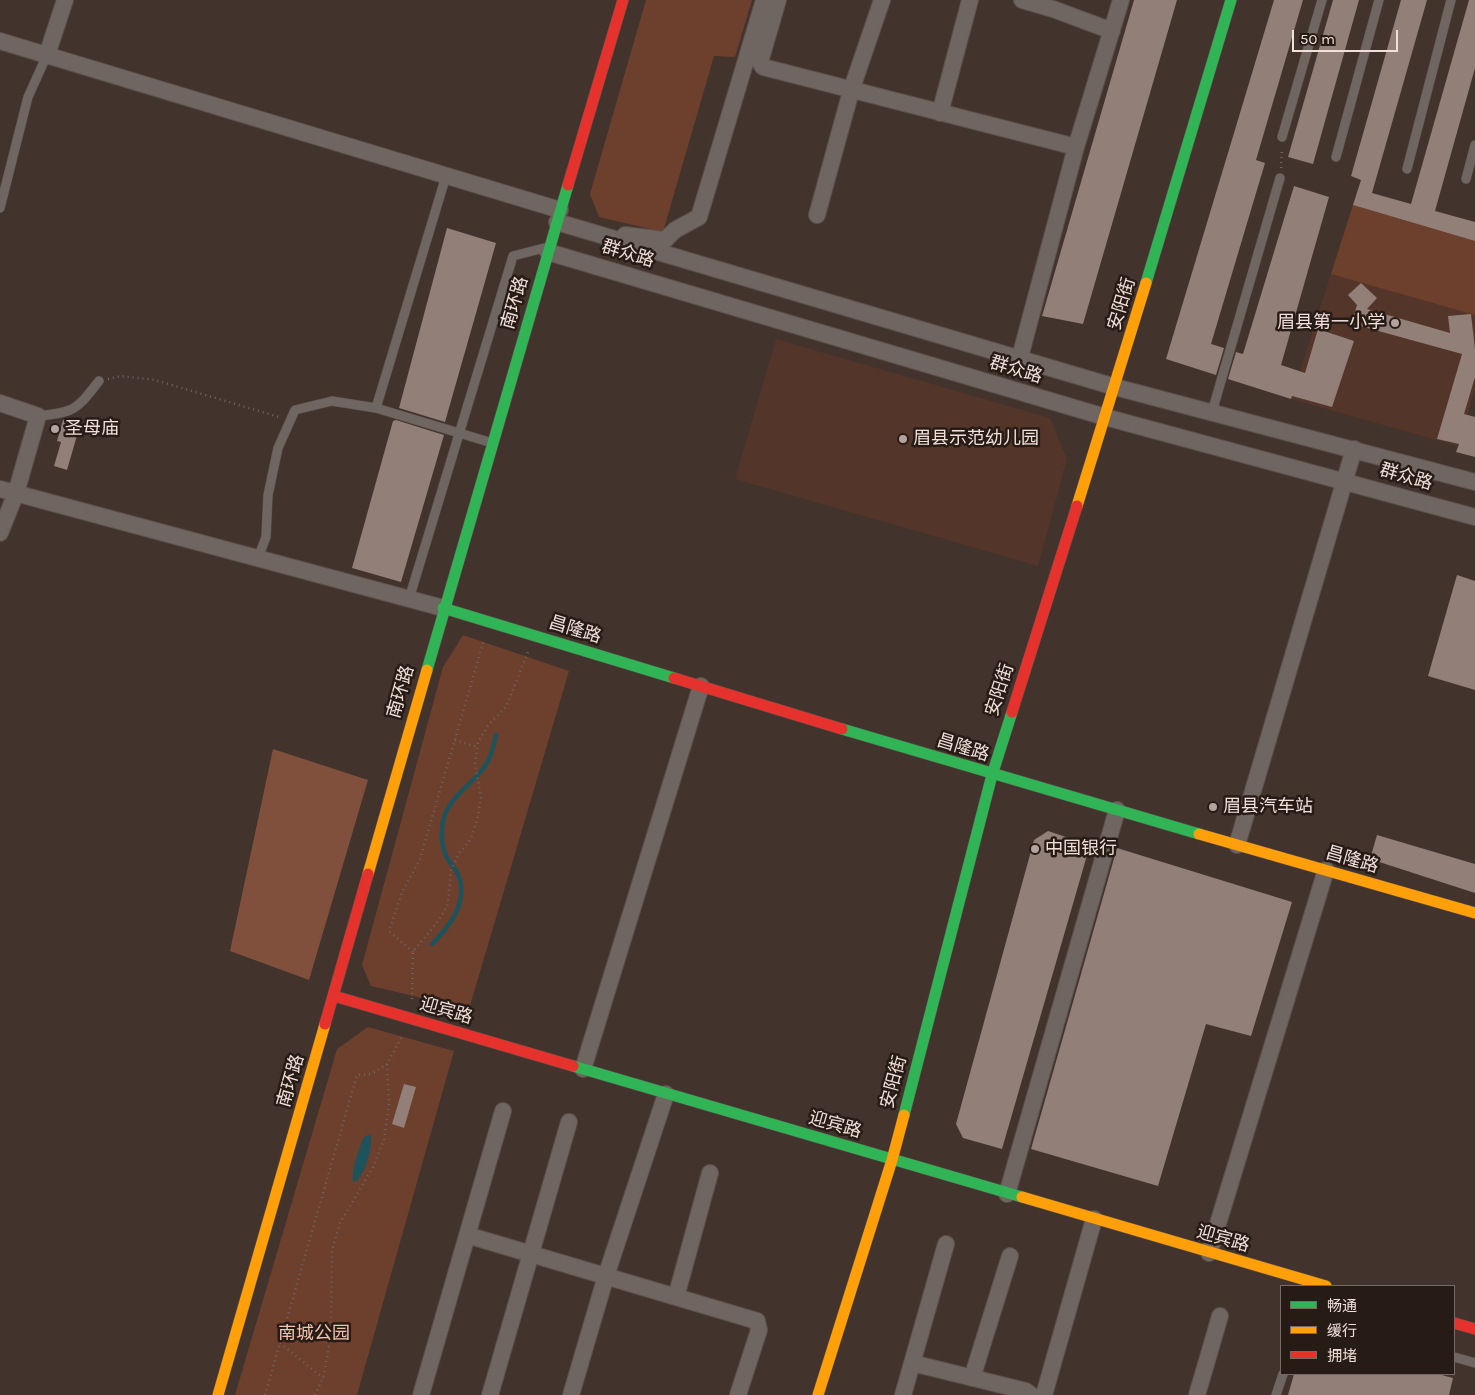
<!DOCTYPE html>
<html>
<head>
<meta charset="utf-8">
<style>
	body { margin:0 }
	#map { position:relative; width:1475px; height:1395px; overflow:hidden; background:#42332d; font-family:Karla,"Noto Sans SC",sans-serif }
	canvas { display:block }
	.legend { position:absolute; left:1280px; top:1285px; width:175px; height:90px; box-sizing:border-box; background:#271b16; border:1px solid #786964; margin:0; padding:6px 9px; list-style:none; font-size:15px; color:#f1dfd9 }
	.legend li { display:flex; align-items:center; gap:10px; height:25px }
	.legend b { width:25px; border:1px solid #786964 }
	.scale { position:absolute; left:1292px; top:30px; width:106px; height:22px; box-sizing:border-box; border:2px solid #f1dfd9; border-top:0; padding-left:6px; font-size:15px; line-height:18px; white-space:nowrap; color:#f1dfd9; -webkit-text-stroke:4px #271b16; paint-order:stroke }
</style>
</head>
<body>
<div id="map">
<canvas width="1475" height="1395"></canvas>
<ul class="legend">
<li><b style="height:6px;background:#30b455"></b>畅通</li>
<li><b style="height:6px;background:#ff9f0a"></b>缓行</li>
<li><b style="height:6px;background:#e5322d"></b>拥堵</li>
</ul>
<div class="scale">50 m</div>
</div>
<script>
const context = document.querySelector('canvas').getContext('2d');
context.lineJoin = 'round';
function paint(path, color) { context.fillStyle = color; context.fill(path, 'evenodd'); }
function stroke(path, color, width, dash) { context.strokeStyle = color; context.lineWidth = width; context.lineCap = dash ? 'butt' : 'round'; context.setLineDash(dash || []); context.stroke(path); }
function drawText(font, color, halo, rows, align = 'center') {
  context.font = font + ' Karla,"Noto Sans SC",sans-serif'; context.lineWidth = 5; context.setLineDash([]); context.textBaseline = 'middle'; context.strokeStyle = halo; context.fillStyle = color; for (const [text, x, y, turn = 0] of rows) {
    context.save(); context.translate(x, y); context.rotate((+turn || 0) * Math.PI / 180); context.textAlign = isNaN(turn) ? turn : align; if (halo) context.strokeText(text, 0, 0); context.fillText(text, 0, 0); context.restore();
  }
}
paint(new Path2D(`
	M 1358,189 L 1475,222 L 1475,389 L 1458,446 L 1291,399 Z
	M 776,339 L 1050,418 L 1067,459 L 1038,566 L 735,479 Z`), '#533529');
paint(new Path2D(`
	M 646,0 L 752,0 L 735,57 L 714,56 L 663,232 L 599,217 L 590,194 Z
	M 1353,205 L 1475,241 L 1475,315 L 1331,274 Z
	M 463,635 L 569,671 L 469,1009 L 371,986 L 362,965 L 443,667 Z
	M 368,1027 L 454,1051 L 357,1395 L 235,1395 L 337,1049 Z`), '#6d3f2d');
paint(new Path2D(`
	M 273,749 L 368,780 L 309,980 L 230,951 Z`), '#80503d');
paint(new Path2D(`
	M 371,1134 C 372,1150 367,1168 357,1181 L 353,1182 C 352,1166 358,1152 364,1137 Z`), '#1e535c');
stroke(new Path2D(`
	M 432,944 C 449,927 468,903 459,877 C 457,870 451,864 447,858 C 441,846 441,833 443,821 C 448,798 469,787 482,770 C 491,760 493,748 496,735`), '#1e535c', 4.5);
paint(new Path2D(`
	M 1134,0 L 1177,0 L 1083,324 L 1042,316 Z
	M 1274,0 L 1303,0 L 1256,160 L 1265,163 L 1211,344 L 1224,348 L 1216,375 L 1166,359 Z
	M 1333,0 L 1359,0 L 1313,164 L 1288,157 Z
	M 1401,0 L 1427,0 L 1372,193 L 1411,204 L 1469,0 L 1475,0 L 1475,68 L 1435,211 L 1475,222 L 1475,241 L 1353,205 L 1361,180 L 1351,176 Z
	M 1294,186 L 1329,197 L 1281,365 L 1305,373 L 1318,329 L 1354,341 L 1332,407 L 1292,396 L 1291,399 L 1228,379 L 1236,352 L 1243,354 Z
	M 447,228 L 496,243 L 445,422 L 399,408 Z
	M 1361,283 L 1377,298 L 1367,309 L 1450,333 L 1448,316 L 1471,314 L 1475,349 L 1475,377 L 1464,414 L 1475,417 L 1475,457 L 1456,452 L 1459,444 L 1437,439 L 1462,354 L 1353,324 L 1351,326 L 1357,305 L 1348,295 Z
	M 63,420 L 80,425 L 67,470 L 54,466 L 61,442 L 57,441 Z
	M 396,420 L 444,435 L 401,582 L 352,568 L 393,421 Z
	M 1457,575 L 1475,581 L 1475,690 L 1428,676 Z
	M 1048,831 L 1090,845 L 1002,1149 L 963,1138 L 956,1124 L 1034,840 Z
	M 1377,835 L 1475,864 L 1475,893 L 1370,859 Z
	M 1117,848 L 1292,902 L 1251,1036 L 1206,1024 L 1158,1186 L 1031,1149 Z
	M 404,1084 L 416,1087 L 404,1128 L 392,1124 Z
	M 1294,1374 L 1438,1374 L 1453,1378 L 1449,1395 L 1288,1395 Z`), '#917f78');
const lane = new Path2D(`
	M 1282,137 L 1322,0
	M 1336,157 L 1379,0
	M 1407,169 L 1451,0
	M 1466,179 L 1475,145
	M 0,208 L 28,97 L 47,55
	M 376,408 L 446,176
	M 1212,412 L 1280,178
	M 38,416 C 76,412 76,410 99,381
	M 258,558 L 266,537 L 268,495 L 278,448 L 295,410 L 332,401 L 376,408 L 489,442
	M 409,599 L 513,256 L 544,248
	M 1454,1357 L 1475,1363
	M 1276,1395 L 1283,1374`);
const street = new Path2D(`
	M 778,0 L 760,62 L 763,67 L 1076,147
	M 1022,0 L 1053,9 L 1112,31
	M 0,41 L 560,210
	M 47,55 L 65,0
	M 940,113 L 970,0
	M 817,215 L 851,91 L 882,0
	M 557,222 L 1115,387 L 1475,482
	M 625,235 L 665,240 L 675,230 L 699,217 L 764,0
	M 548,252 L 1105,417 L 1475,517
	M 1020,357 L 1076,147 L 1121,0
	M 0,403 L 38,416 L 16,493 L 0,533
	M 0,489 L 443,608
	M 1237,845 L 1354,449
	M 583,1069 L 701,686
	M 1007,1194 L 1117,810
	M 467,1235 L 757,1321 L 759,1330 L 738,1395
	M 1209,1253 L 1326,870
	M 676,1297 L 710,1173
	M 912,1363 L 1026,1391 L 1031,1395
	M 972,1378 L 1010,1256
	M 421,1395 L 503,1111
	M 490,1395 L 569,1122
	M 571,1395 L 606,1276 L 666,1094
	M 903,1395 L 946,1244
	M 1044,1395 L 1094,1219
	M 1197,1395 L 1220,1316`);
const fast = new Path2D(`
	M 1146,283 L 1231,0
	M 443,608 L 674,678
	M 427,670 L 568,185
	M 842,729 L 1199,834
	M 573,1066 L 1022,1197
	M 904,1115 L 992,775 L 1012,712`);
const slow = new Path2D(`
	M 1077,506 L 1146,283
	M 1199,834 L 1475,913
	M 368,874 L 427,670
	M 1022,1197 L 1326,1286
	M 218,1395 L 325,1024
	M 818,1395 L 892,1160 L 904,1115`);
const jam = new Path2D(`
	M 568,185 L 623,0
	M 674,678 L 842,729
	M 1012,712 L 1077,506
	M 334,996 L 573,1066
	M 325,1024 L 368,874
	M 1454,1323 L 1475,1329`);
stroke(lane, '#5c4f4a', 10);
stroke(street, '#5c4f4a', 18);
stroke(fast, '#5c4f4a', 12);
stroke(slow, '#5c4f4a', 12);
stroke(jam, '#5c4f4a', 12);
stroke(new Path2D(`
	M 1281,168 L 1282,149
	M 108,379 L 121,376 L 155,380 L 279,417
	M 455,740 L 477,747
	M 413,952 L 389,931 L 402,892 L 420,859 L 484,640
	M 412,999 L 413,952 L 439,920 L 448,904 L 451,870 L 460,852 L 471,839 L 477,820 L 481,798 L 475,763 L 478,742 L 489,724 L 506,707 L 528,652
	M 280,1343 L 323,1378
	M 265,1395 L 357,1075 L 371,1074 L 387,1064
	M 315,1395 L 323,1378 L 331,1336 L 332,1250 L 340,1223 L 373,1167 L 384,1140 L 389,1104 L 387,1064 L 402,1036`), '#6f6562', 2.5, [1, 4]);
stroke(lane, '#6f6561', 9);
stroke(street, '#6f6561', 16);
stroke(fast, '#30b455', 11);
stroke(slow, '#ff9f0a', 11);
stroke(jam, '#e5322d', 11);
for (const [x, y, r, color] of [
	[1395,323,5,"#b4a39d"],
	[55,429,5,"#b4a39d"],
	[903,439,5,"#b4a39d"],
	[1213,807,5,"#b4a39d"],
	[1035,849,5,"#b4a39d"]
]) { const dot = new Path2D(); dot.arc(x, y, r, 0, 2 * Math.PI); context.fillStyle = color; context.fill(dot); stroke(dot, '#271b16', 2); }
drawText('18px', '#f1dfd9', '#271b16', [
	["群众路",628,254,17],
	["南环路",515,303,-74],
	["安阳街",1122,304,-73],
	["群众路",1016,370,17],
	["群众路",1406,477,16],
	["昌隆路",575,630,17],
	["安阳街",1000,690,-72],
	["南环路",401,692,-74],
	["昌隆路",963,748,17],
	["昌隆路",1352,860,16],
	["迎宾路",446,1011,16],
	["南环路",291,1081,-74],
	["安阳街",894,1082,-75],
	["迎宾路",835,1125,16],
	["迎宾路",1223,1239,16]
]);
drawText('18px', '#f1dfd9', '#271b16', [
	["眉县第一小学",1385,323,"right"],
	["圣母庙",65,429],
	["眉县示范幼儿园",913,439],
	["眉县汽车站",1223,807],
	["中国银行",1045,849]
], 'left');
drawText('18px', '#f4c1ad', '#271b16', [
	["南城公园",314,1334]
]);
</script>
</body>
</html>
